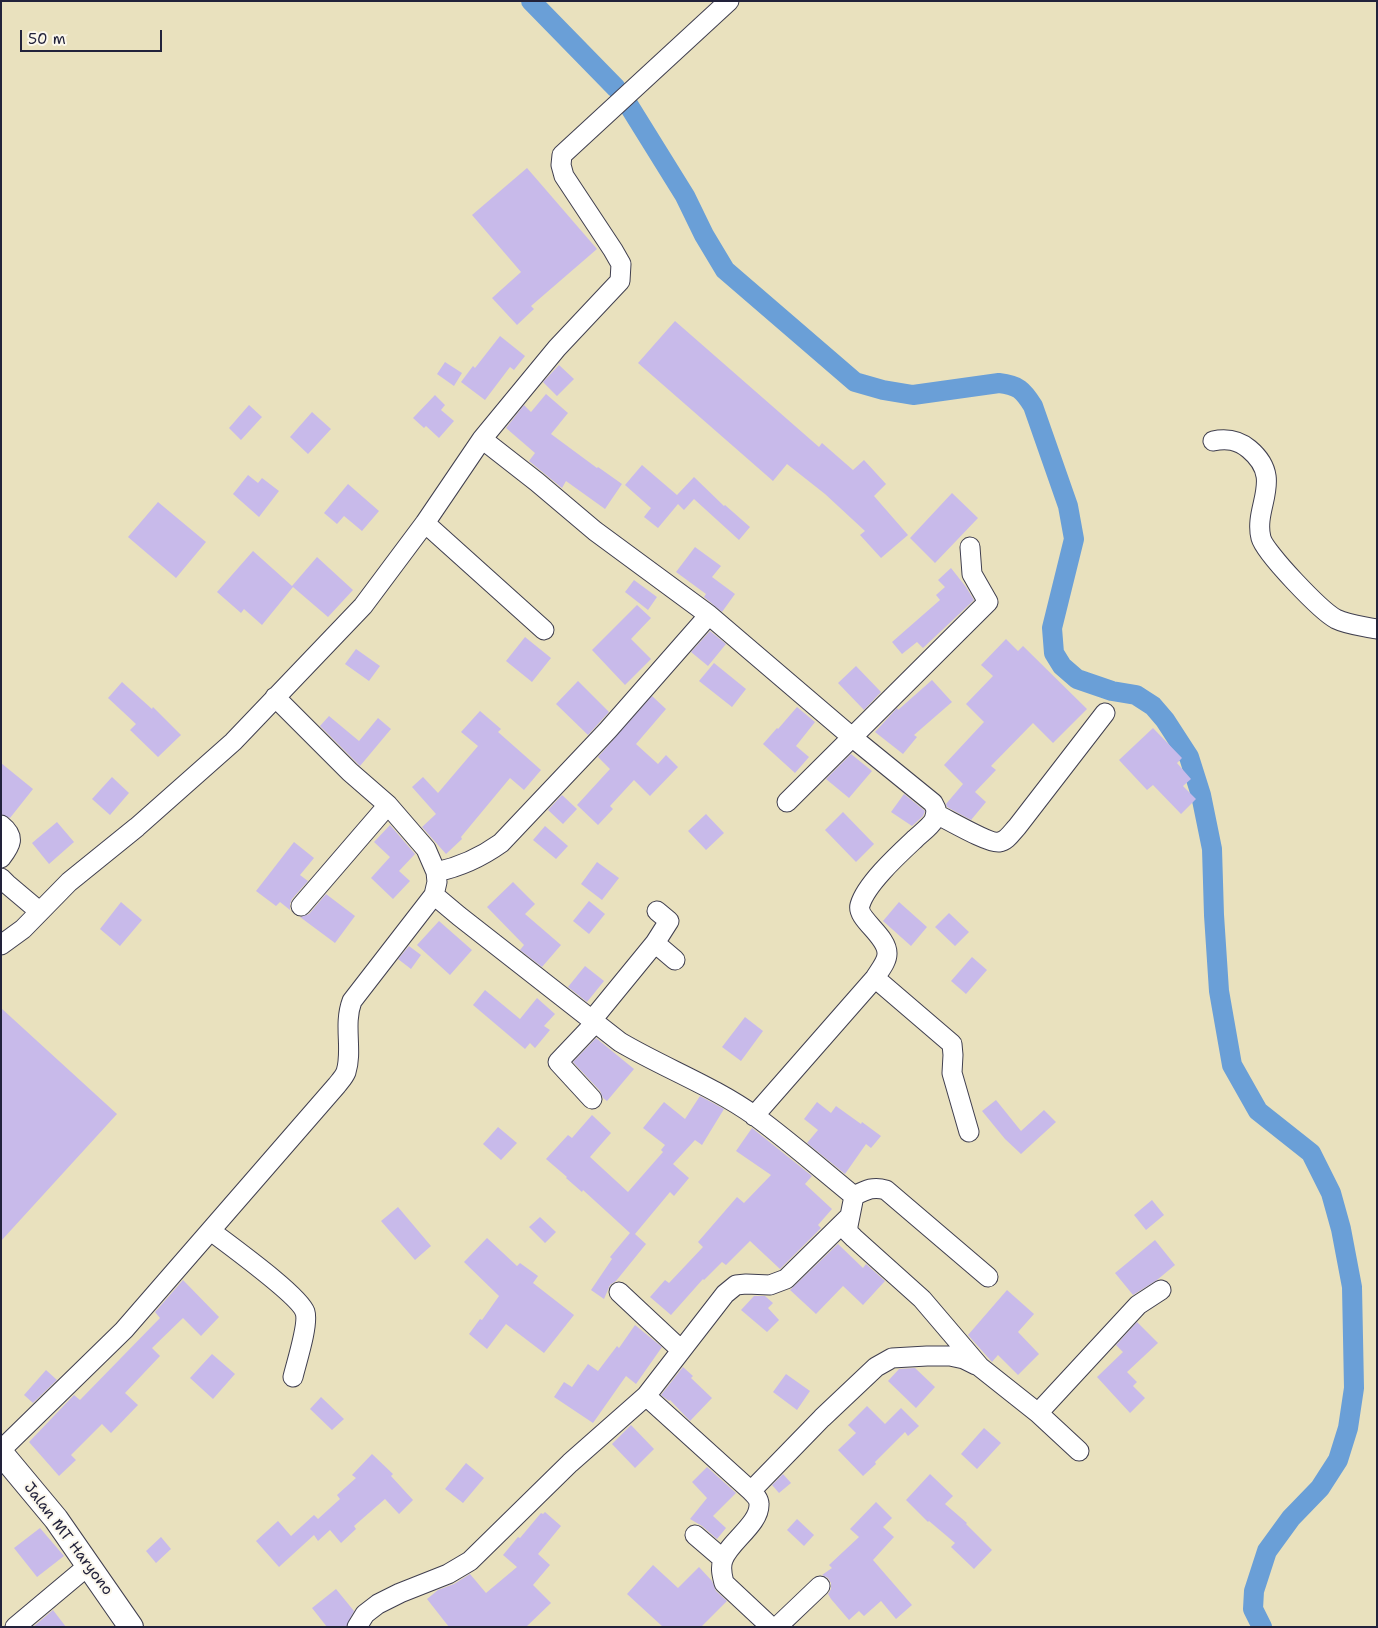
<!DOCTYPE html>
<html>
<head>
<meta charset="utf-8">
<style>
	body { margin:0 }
	#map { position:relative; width:1378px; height:1628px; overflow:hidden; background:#e9e1be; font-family:"Shantell Sans",sans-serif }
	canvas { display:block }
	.frame { position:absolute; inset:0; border:2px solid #22223b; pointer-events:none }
	.scale { position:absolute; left:20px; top:30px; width:142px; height:22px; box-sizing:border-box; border:2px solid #22223b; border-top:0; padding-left:6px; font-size:15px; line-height:18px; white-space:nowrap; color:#22223b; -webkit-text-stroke:4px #fbf7ec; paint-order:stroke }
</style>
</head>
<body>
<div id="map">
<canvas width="1378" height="1628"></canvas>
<div class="frame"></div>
<div class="scale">50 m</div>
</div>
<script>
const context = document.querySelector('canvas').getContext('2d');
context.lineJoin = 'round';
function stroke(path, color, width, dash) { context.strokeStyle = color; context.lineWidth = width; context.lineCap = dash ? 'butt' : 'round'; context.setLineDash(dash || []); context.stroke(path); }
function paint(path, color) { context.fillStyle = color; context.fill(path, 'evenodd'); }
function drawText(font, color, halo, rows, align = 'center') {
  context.font = font + ' "Shantell Sans",sans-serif'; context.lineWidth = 4; context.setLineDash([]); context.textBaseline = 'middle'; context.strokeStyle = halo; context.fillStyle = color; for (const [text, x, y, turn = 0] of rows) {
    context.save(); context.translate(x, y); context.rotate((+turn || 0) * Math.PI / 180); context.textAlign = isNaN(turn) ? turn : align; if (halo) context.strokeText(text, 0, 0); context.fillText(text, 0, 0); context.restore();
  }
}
stroke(new Path2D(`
	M 531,1 L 616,88
	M 626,101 L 685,196 L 704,235 L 725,270 L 855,382 L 883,390 L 913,395 L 999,383 C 1018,385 1023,390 1033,406 L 1068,506 L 1074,539 L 1052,628 L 1054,653 L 1062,666 L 1077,679 L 1112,691 L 1136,695 L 1153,706 L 1165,720 L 1189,757 L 1201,795 L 1212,849 L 1214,915 L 1219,991 L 1232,1065 L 1258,1111 L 1311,1153 L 1331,1193 L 1341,1229 L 1352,1287 L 1354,1388 L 1348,1428 L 1338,1460 L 1320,1488 L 1291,1518 L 1267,1551 L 1254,1591 L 1253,1609 L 1262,1627`), '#6a9fd7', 20);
paint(new Path2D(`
	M 527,168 L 597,249 L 531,306 L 534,309 L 517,325 L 492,298 L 521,272 L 472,215 Z
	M 675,321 L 819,447 L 822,443 L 853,470 L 864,460 L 886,484 L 874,496 L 908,535 L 881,558 L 860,535 L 865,531 L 825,494 L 787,464 L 773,481 L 638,363 Z
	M 500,336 L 525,356 L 514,370 L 510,367 L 485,400 L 461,382 L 473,366 L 475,368 Z
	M 445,362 L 462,373 L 454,386 L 437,374 Z
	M 559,365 L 574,379 L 557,396 L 543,382 Z
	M 546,394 L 568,413 L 551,434 L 597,468 L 598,467 L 622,484 L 605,509 L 566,481 L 562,488 L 529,461 L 535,453 L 506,428 L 524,405 L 531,412 Z
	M 435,395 L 445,405 L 441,410 L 454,421 L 439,438 L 426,426 L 424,428 L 413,418 Z
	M 249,405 L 262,417 L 241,440 L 229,428 Z
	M 312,412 L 331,429 L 308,454 L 290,437 Z
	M 642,465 L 677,495 L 694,477 L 724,506 L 725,505 L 750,527 L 739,540 L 694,499 L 684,510 L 678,504 L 658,528 L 644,517 L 651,508 L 625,485 Z
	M 248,475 L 258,483 L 262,478 L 279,491 L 259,517 L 233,494 Z
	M 348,484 L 379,511 L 362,531 L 344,516 L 337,524 L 324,513 Z
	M 952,493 L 978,518 L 935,563 L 910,538 Z
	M 158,502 L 206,542 L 176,578 L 128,537 Z
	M 695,547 L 721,566 L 712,577 L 735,594 L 722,612 L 704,597 L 706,594 L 676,572 Z
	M 253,551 L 292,586 L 317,557 L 353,590 L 328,617 L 293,587 L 262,625 L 244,609 L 241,613 L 217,592 Z
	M 951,568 L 966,587 L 974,600 L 923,648 L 917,642 L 902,654 L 892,642 L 940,600 L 936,595 L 945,587 L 938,580 Z
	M 634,580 L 657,597 L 648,610 L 625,592 Z
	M 637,605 L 651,618 L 631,639 L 651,659 L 625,685 L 592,650 Z
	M 710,631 L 726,644 L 708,666 L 691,652 Z
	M 525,637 L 551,658 L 532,682 L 506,661 Z
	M 1006,639 L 1018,651 L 1023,646 L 1087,709 L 1053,743 L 1033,723 L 991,766 L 996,770 L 975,792 L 986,802 L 971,820 L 947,807 L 946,804 L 963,784 L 944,765 L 984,722 L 966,704 L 993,676 L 981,665 Z
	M 356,649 L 380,666 L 369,681 L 345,664 Z
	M 714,663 L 746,689 L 732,707 L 699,681 Z
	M 856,666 L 881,692 L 864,710 L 838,683 Z
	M 932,680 L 952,702 L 914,735 L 917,737 L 903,754 L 875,732 L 897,708 L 898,710 Z
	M 578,681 L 609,712 L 588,735 L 556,704 Z
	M 122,682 L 152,709 L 153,707 L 181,735 L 158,757 L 130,730 L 136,724 L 108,698 Z
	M 652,696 L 666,709 L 636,744 L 658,764 L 666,755 L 678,767 L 650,796 L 634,780 L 610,806 L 613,809 L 598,825 L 577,805 L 610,769 L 598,757 Z
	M 797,707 L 815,722 L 796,746 L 809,757 L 795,773 L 763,744 L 777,728 L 778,729 Z
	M 480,711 L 501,729 L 498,732 L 541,770 L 524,790 L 510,778 L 461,837 L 462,839 L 446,854 L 422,827 L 436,814 L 412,787 L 423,777 L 438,793 L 478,746 L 461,732 Z
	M 329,716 L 359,741 L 378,718 L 391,729 L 360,766 L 320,726 Z
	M 1153,728 L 1182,758 L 1177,763 L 1191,779 L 1183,786 L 1196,799 L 1181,814 L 1153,785 L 1147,790 L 1119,760 Z
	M 851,754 L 872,771 L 849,798 L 826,779 Z
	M 1,763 L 33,789 L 10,818 L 1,814 Z
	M 112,777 L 129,793 L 110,815 L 92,799 Z
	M 904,794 L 925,811 L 923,816 L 912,826 L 891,812 Z
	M 562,795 L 577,809 L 563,824 L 548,810 Z
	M 843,812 L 874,844 L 856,862 L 825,830 Z
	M 706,814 L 724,833 L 706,850 L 688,831 Z
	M 57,822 L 74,842 L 49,864 L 32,843 Z
	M 390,825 L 415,854 L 399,871 L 410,881 L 393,899 L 371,878 L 390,857 L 374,842 Z
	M 545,826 L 568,846 L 556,859 L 533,840 Z
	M 294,842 L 314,858 L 300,875 L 308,881 L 292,899 L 290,904 L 290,910 L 280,902 L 276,906 L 256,891 Z
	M 597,862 L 619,878 L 602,900 L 581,884 Z
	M 513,882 L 535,904 L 525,914 L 561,945 L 542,967 L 520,950 L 524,945 L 487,907 Z
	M 326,894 L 355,916 L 335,943 L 300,917 L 309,914 Z
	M 589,901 L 605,914 L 589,934 L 573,921 Z
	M 121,902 L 142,920 L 120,946 L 100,929 Z
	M 899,902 L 927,927 L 911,946 L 883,921 Z
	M 949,913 L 969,932 L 955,946 L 935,927 Z
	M 439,921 L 472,950 L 450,975 L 417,945 Z
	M 409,946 L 421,955 L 411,969 L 398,959 Z
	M 972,957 L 987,970 L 966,994 L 951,981 Z
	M 585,966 L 604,981 L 587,1002 L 568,987 Z
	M 485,990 L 520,1019 L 537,998 L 555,1014 L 544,1026 L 550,1030 L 535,1048 L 530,1043 L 525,1049 L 473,1005 Z
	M 1,1008 L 117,1114 L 1,1241 Z
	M 745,1017 L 763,1031 L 741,1061 L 722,1047 Z
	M 596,1038 L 634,1069 L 607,1101 L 603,1098 L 600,1091 L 573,1062 Z
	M 700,1096 L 724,1109 L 702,1145 L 695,1140 L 673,1164 L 689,1178 L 674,1196 L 670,1192 L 635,1234 L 646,1244 L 616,1281 L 610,1285 L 604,1299 L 591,1290 L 612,1259 L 610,1257 L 630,1233 L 583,1190 L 582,1192 L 566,1178 L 567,1177 L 546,1159 L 568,1135 L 572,1138 L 592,1115 L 611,1133 L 590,1157 L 628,1192 L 663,1152 L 661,1150 L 665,1145 L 643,1128 L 664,1102 L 685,1119 Z
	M 996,1100 L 1021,1131 L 1044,1110 L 1056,1122 L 1021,1154 L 1005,1139 L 982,1111 Z
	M 817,1102 L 831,1113 L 836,1106 L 861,1124 L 862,1122 L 881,1136 L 871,1148 L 866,1144 L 845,1174 L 807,1143 L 818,1130 L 804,1119 Z
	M 498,1127 L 517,1143 L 501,1160 L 483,1144 Z
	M 752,1128 L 812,1176 L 805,1184 L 832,1209 L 818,1225 L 821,1228 L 780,1269 L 750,1241 L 726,1265 L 722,1262 L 704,1280 L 703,1279 L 671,1315 L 650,1297 L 665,1280 L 669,1283 L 703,1247 L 698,1242 L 737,1197 L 744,1203 L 771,1175 L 736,1151 Z
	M 1152,1200 L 1164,1215 L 1146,1230 L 1134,1215 Z
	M 398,1207 L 431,1246 L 415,1260 L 381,1221 Z
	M 540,1217 L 556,1232 L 545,1243 L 529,1227 Z
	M 487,1238 L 517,1266 L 520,1263 L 538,1276 L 533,1283 L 574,1315 L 544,1353 L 506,1324 L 487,1349 L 469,1334 L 480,1319 L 482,1320 L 499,1296 L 464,1262 Z
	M 1155,1240 L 1175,1265 L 1157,1280 L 1133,1295 L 1115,1273 Z
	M 838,1244 L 863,1268 L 866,1264 L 885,1281 L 863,1305 L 843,1286 L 816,1314 L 790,1290 Z
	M 183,1280 L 219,1317 L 201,1336 L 183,1318 L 152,1348 L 160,1356 L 125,1393 L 138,1405 L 111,1433 L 102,1424 L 71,1455 L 76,1460 L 59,1476 L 29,1442 L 74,1395 L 80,1400 L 160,1318 L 155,1312 Z
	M 1007,1290 L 1034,1314 L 1018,1332 L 1039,1354 L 1018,1375 L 998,1355 L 992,1362 L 968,1335 Z
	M 754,1296 L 765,1296 L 773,1303 L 768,1308 L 779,1320 L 767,1332 L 741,1310 Z
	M 1137,1322 L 1158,1343 L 1127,1372 L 1137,1382 L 1133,1386 L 1145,1398 L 1130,1413 L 1097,1377 L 1123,1352 L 1116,1345 Z
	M 635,1325 L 662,1347 L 636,1384 L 626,1376 L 593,1423 L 554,1397 L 564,1382 L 572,1387 L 588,1364 L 598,1371 L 617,1346 L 619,1348 Z
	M 212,1354 L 235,1374 L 213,1399 L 190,1378 Z
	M 683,1367 L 693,1376 L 691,1378 L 712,1398 L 690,1421 L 670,1400 L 669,1401 L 661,1395 Z
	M 915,1368 L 935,1387 L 916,1408 L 888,1381 L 899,1369 Z
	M 46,1370 L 57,1380 L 33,1403 L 24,1395 Z
	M 786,1374 L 810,1391 L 797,1410 L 773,1392 Z
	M 321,1397 L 344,1419 L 332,1430 L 310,1409 Z
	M 867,1406 L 885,1424 L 901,1408 L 919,1426 L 908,1436 L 905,1432 L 875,1462 L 876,1464 L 863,1476 L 838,1450 L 856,1433 L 848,1425 Z
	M 631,1425 L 654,1449 L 635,1468 L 612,1444 Z
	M 984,1428 L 1001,1443 L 977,1469 L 961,1454 Z
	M 372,1454 L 393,1474 L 391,1476 L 413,1500 L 399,1514 L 385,1499 L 354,1526 L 356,1529 L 341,1543 L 330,1530 L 318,1541 L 314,1535 L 279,1567 L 256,1541 L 278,1521 L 291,1536 L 314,1515 L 318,1519 L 340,1499 L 337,1495 L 356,1478 L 352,1475 Z
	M 466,1463 L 484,1478 L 463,1503 L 445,1489 Z
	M 707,1467 L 736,1493 L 713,1516 L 726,1528 L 717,1539 L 702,1526 L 690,1519 L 707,1498 L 692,1482 Z
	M 783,1474 L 791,1483 L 779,1493 L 772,1485 Z
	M 930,1474 L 953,1496 L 945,1504 L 967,1523 L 966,1524 L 992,1550 L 974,1569 L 951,1547 L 955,1543 L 929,1521 L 928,1522 L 906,1500 Z
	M 876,1502 L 892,1518 L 883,1527 L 894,1537 L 873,1560 L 912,1605 L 896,1619 L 881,1601 L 864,1616 L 859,1611 L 849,1620 L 831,1599 L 828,1594 L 831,1589 L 831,1583 L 828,1578 L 822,1575 L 832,1568 L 829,1565 L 859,1537 L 850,1529 Z
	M 545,1512 L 561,1526 L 538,1554 L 550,1565 L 533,1585 L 551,1603 L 526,1627 L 449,1627 L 427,1599 L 438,1590 L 454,1584 L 470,1574 L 486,1593 L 517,1567 L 503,1555 L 518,1537 L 520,1538 L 541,1513 L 543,1514 Z
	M 797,1519 L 814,1535 L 804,1546 L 787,1530 Z
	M 40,1528 L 64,1556 L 37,1577 L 14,1548 Z
	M 161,1537 L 171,1549 L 156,1563 L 146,1551 Z
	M 653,1565 L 678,1588 L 699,1567 L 712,1581 L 716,1591 L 727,1601 L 701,1627 L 663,1627 L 627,1594 Z
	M 336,1589 L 354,1611 L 346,1627 L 327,1627 L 312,1608 Z
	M 53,1610 L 66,1627 L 33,1627 Z`), '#c8baea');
const minor = new Path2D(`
	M 482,439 L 537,482 L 595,531 L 709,615 L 853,738 L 933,803 L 936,809 C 936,813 935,817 934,820 C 930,827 920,834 915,839 C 899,854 866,884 860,905 C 856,919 888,936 887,954 C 887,962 879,971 875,978 L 754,1116
	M 1213,441 C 1227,438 1238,440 1249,449 C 1285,479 1253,506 1261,538 C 1265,553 1321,611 1336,619 C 1348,625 1363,626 1377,629
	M 425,523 L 544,630
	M 787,802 L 988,602 L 972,574 L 970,547
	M 936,814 C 947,819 989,844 999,842 C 1007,841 1012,832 1017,827 L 1105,713
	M 1,825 C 16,837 11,845 1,858
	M 436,872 C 460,867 480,858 501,843 L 608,730 L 709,615
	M 1,878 L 7,884 L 39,911
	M 434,895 L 459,916 L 620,1042 C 664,1068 713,1086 755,1116 C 789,1141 821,1169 854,1196 L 848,1226 L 848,1232 L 854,1238 L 922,1299 L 980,1367 L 1038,1413 L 1079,1451
	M 301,906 L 388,805
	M 655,943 L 675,960
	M 1,945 L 23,929 L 69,882 L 137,827 L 233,742 L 363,606 L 425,523 L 482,439 L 557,348 L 620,281 L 621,264 L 613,250 L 564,176 L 561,165 L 562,155 L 729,1
	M 875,978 L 952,1044 L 953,1055 L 952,1073 L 969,1132
	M 592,1020 L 655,943 L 669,921 L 657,911
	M 592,1099 L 558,1062 L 595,1023
	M 854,1196 C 866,1190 873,1186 886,1190 L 988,1277
	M 211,1231 C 229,1245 299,1295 305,1312 C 309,1324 296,1364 293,1377
	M 619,1292 L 681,1350
	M 646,1396 L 751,1491 C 755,1495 759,1499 759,1504 C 760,1524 729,1542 723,1560 C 720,1568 722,1575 724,1583 L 771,1627
	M 1038,1413 L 1138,1305 L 1161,1290
	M 1,1450 L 124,1330 L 337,1085 C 340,1081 344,1077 346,1072 C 353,1050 343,1025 352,1001 L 434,895 L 437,882 L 436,872 L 426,849 L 388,805 L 350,772 L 275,697
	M 751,1491 L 822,1418 L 876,1367 L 892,1358 L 927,1356 L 950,1356 L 964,1359 L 976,1365
	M 695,1535 L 723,1559
	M 15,1627 L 89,1565
	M 357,1627 L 365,1614 L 378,1604 L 400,1593 L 448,1574 L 470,1561 L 570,1463 L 646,1396 L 725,1294 L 736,1285 L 746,1284 L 770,1285 L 786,1279 L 850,1216
	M 777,1627 L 820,1586`);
const major = new Path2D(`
	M 1,1453 L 56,1519 L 131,1627`);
stroke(minor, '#403f4f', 21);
stroke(major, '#403f4f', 26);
stroke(minor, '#fff', 19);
stroke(major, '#fff', 24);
drawText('15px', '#22223b', '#fbf7ec', [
	["Jalan MT Haryono",68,1539,53]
]);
</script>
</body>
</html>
